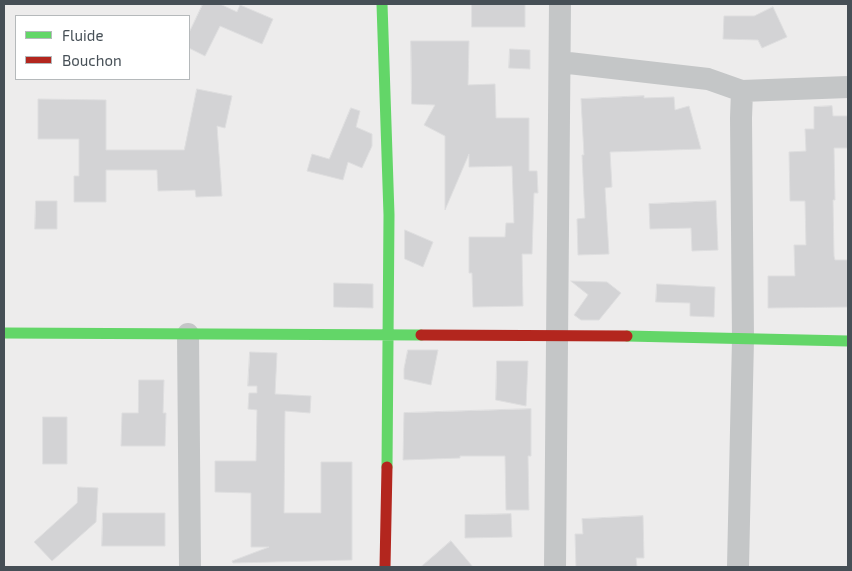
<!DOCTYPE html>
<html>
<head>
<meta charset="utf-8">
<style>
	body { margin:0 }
	#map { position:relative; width:852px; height:571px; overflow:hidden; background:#edecec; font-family:"Exo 2",sans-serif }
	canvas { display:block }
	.frame { position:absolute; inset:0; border:5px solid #464f56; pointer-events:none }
	.legend { position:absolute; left:15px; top:15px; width:175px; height:65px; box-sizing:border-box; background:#fff; border:1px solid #b5b9bb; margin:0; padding:6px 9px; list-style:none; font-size:15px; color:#464f56 }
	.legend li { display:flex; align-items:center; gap:10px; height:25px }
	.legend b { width:25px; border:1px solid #b5b9bb }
</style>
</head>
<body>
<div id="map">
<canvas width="852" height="571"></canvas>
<div class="frame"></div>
<ul class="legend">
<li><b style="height:6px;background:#63d668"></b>Fluide</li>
<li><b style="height:6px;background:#b3261e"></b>Bouchon</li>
</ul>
</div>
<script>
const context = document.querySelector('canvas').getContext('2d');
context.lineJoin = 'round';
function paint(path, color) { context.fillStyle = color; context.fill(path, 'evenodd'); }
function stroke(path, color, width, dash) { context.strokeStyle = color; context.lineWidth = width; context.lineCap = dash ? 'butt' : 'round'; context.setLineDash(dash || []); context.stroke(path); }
const building = new Path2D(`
	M 203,4 L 220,4 L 237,12 L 240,5 L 273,19 L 262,44 L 220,26 L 205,56 L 189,48 L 189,33 Z
	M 472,4 L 525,4 L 525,27 L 472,27 Z
	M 773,7 L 787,37 L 762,48 L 758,40 L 723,39 L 724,16 L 754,16 Z
	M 411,41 L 469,41 L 468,85 L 495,84 L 496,118 L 529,118 L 529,171 L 537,171 L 538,193 L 534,193 L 532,254 L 522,254 L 523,306 L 473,307 L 472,273 L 469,273 L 469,237 L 505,237 L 506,223 L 514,223 L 512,166 L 469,167 L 469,154 L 445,210 L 445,136 L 424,125 L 435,105 L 412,104 Z
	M 510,49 L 530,50 L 530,69 L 509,68 Z
	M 197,89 L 232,96 L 225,128 L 217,126 L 222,196 L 196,197 L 195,190 L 158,191 L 157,170 L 106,170 L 106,202 L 74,202 L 74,176 L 79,176 L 79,139 L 38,139 L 38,99 L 106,100 L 106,150 L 184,150 Z
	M 644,96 L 644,98 L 674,97 L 675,110 L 689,106 L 701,149 L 610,152 L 612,187 L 605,188 L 609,254 L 578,255 L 577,219 L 585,218 L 582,155 L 584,155 L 581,99 Z
	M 832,106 L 833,116 L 848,116 L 848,148 L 834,148 L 835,200 L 833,200 L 834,256 L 835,260 L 848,260 L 848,307 L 768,308 L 768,276 L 795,276 L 794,245 L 806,245 L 805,201 L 790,201 L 789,152 L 806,151 L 805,129 L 814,129 L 814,107 Z
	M 351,108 L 360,111 L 356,127 L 372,134 L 372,146 L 362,168 L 348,162 L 343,180 L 307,171 L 312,154 L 329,159 Z
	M 36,201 L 57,201 L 57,229 L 35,229 Z
	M 716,201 L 718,250 L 692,251 L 691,228 L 650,229 L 649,204 Z
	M 405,230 L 433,242 L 423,267 L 405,259 Z
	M 571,281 L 607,282 L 621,293 L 599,320 L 581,320 L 574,315 L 588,295 Z
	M 334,283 L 373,284 L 373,308 L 334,307 Z
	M 657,284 L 715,287 L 714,317 L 690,316 L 690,303 L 656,302 Z
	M 408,350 L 438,350 L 431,385 L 404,379 L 404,369 Z
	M 250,352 L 277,353 L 275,394 L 311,396 L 310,413 L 285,411 L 284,513 L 321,513 L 321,462 L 352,462 L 352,560 L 233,563 L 232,561 L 269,547 L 251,547 L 251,493 L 215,492 L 215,461 L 256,461 L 257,410 L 248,409 L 249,393 L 257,393 L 257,386 L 248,386 Z
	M 497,361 L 528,361 L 526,406 L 496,400 Z
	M 139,380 L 164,380 L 163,413 L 166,413 L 165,446 L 121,446 L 122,413 L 138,413 Z
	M 531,409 L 531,456 L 528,456 L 529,510 L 506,510 L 505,456 L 460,456 L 460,458 L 403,460 L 404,413 Z
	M 43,417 L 67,417 L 67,464 L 43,464 Z
	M 78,487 L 98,488 L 96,522 L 52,561 L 34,542 L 77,503 Z
	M 103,513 L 165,513 L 165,546 L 102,546 Z
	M 511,514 L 512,537 L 465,538 L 465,515 Z
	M 643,516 L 644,558 L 636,558 L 637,567 L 576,567 L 575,534 L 583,534 L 582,519 Z
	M 451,541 L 473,567 L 421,567 Z`);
paint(building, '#d3d3d5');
stroke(building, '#dededf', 1);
stroke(new Path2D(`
	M 560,62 L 708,79 L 742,91 L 848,87
	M 188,334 L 190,567
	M 555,567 L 560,4
	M 738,567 L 743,339 L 741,118 L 742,91`), '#c4c6c7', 22);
stroke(new Path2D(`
	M 382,4 L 389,215 L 387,467
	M 4,333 L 421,335
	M 627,336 L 848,341`), '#63d668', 11);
stroke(new Path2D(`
	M 421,335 L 627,336
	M 385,567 L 387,467`), '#b3261e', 11);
</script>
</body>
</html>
